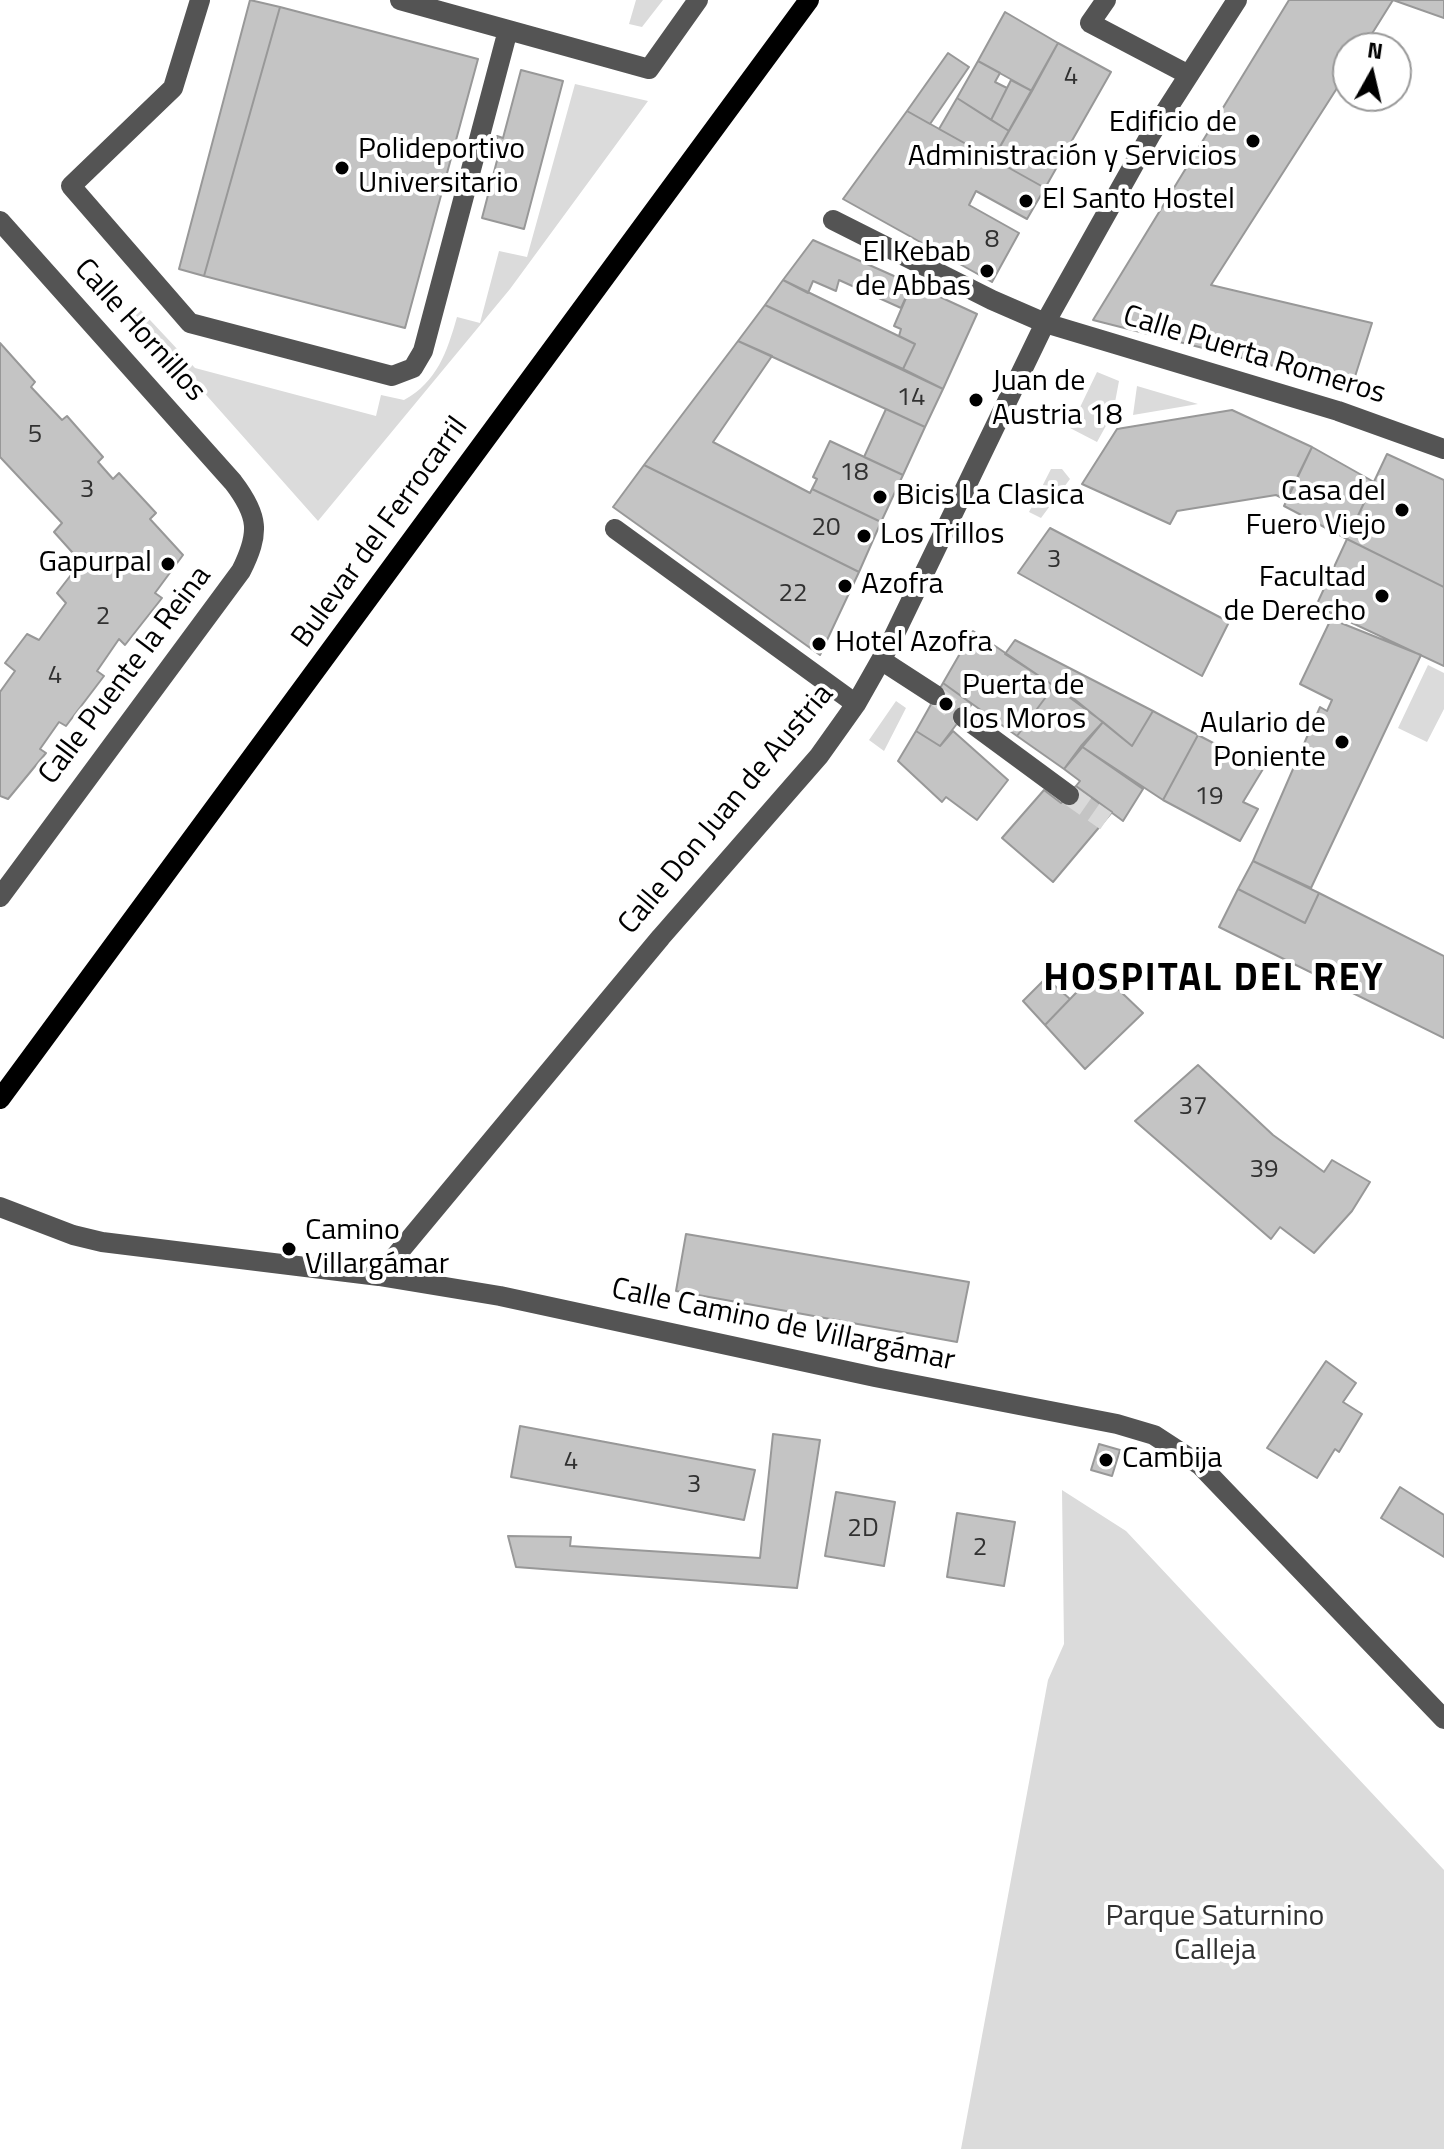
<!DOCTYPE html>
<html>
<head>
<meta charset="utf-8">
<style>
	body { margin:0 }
	#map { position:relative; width:1444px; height:2149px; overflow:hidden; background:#fff; font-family:"Titillium Web",sans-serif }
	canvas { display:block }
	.north { position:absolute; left:1332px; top:32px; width:80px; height:80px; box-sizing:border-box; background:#fff; border:2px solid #999; border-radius:50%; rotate:8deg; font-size:22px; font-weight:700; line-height:32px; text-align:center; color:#000 }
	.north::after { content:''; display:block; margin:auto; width:28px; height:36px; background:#000; clip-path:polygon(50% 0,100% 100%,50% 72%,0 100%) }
</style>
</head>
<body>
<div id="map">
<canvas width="1444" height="2149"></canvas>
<div class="north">N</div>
</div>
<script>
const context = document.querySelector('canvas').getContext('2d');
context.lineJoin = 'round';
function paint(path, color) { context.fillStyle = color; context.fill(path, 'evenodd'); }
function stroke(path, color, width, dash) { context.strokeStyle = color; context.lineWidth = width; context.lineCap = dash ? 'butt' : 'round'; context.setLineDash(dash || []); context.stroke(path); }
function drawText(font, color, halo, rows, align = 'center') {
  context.font = font + ' "Titillium Web",sans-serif'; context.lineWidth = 8; context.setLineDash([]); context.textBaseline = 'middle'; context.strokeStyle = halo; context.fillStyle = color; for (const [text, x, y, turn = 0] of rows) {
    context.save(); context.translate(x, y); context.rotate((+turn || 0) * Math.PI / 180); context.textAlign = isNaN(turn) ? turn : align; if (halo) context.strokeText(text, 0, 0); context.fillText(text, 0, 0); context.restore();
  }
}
paint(new Path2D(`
	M 636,0 L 663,0 L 642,27 L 629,24 Z
	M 575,84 L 648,101 L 510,289 L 318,521 L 129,308 L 135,304 L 195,368 L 376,416 L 381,395 L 404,400 C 437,382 447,352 457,317 L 480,323 L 499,251 L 527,257 Z
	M 1097,372 L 1119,381 L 1113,413 L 1097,442 L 1070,428 Z
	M 1137,386 L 1198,404 L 1133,415 Z
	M 1051,469 L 1062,469 L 1070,479 L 1041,518 L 1029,512 Z
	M 1428,665 L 1444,673 L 1444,709 L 1427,742 L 1398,728 Z
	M 896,701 L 906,708 L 884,751 L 869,740 Z
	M 1062,1490 L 1126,1531 L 1444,1870 L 1444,2149 L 961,2149 L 1048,1680 L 1064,1644 Z`), '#dbdbdb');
const building = new Path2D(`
	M 250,0 L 280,7 L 204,276 L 179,269 Z
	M 1289,0 L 1444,0 L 1444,18 L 1393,0 L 1363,48 L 1348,48 L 1348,71 L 1211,285 L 1372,323 L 1352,386 L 1093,320 Z
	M 280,7 L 478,59 L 405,328 L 204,276 Z
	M 1005,12 L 1058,43 L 1032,91 L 978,61 Z
	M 1058,43 L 1111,72 L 1045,188 L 993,159 Z
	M 948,53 L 969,67 L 930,124 L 907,111 Z
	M 978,61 L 1000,73 L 995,82 L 1007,88 L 991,120 L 957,98 Z
	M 521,70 L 563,81 L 524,229 L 482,218 L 500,149 L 495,148 L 497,136 L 503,138 Z
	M 1011,80 L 1032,91 L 1009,131 L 991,120 Z
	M 957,98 L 1009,131 L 993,159 L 939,129 Z
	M 907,111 L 1045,188 L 1027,219 L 976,191 L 969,205 L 1019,233 L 992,282 L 843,199 Z
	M 813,240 L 912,284 L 901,308 L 839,280 L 836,291 L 813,281 L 808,293 L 783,280 Z
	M 783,280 L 915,344 L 903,369 L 765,305 Z
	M 912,284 L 977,314 L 943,389 L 903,369 L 915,344 L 899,336 L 901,329 L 894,326 Z
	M 765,305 L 943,389 L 925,427 L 738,341 Z
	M 738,341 L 772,356 L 713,442 L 810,493 L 812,489 L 881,522 L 859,572 L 644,465 Z
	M 0,343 L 35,382 L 31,387 L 62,420 L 67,416 L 103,457 L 98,462 L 113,479 L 119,473 L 156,513 L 150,519 L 183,555 L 155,593 L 162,598 L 125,645 L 119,639 L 97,671 L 104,676 L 66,726 L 59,722 L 40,749 L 46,753 L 8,799 L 0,796 L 0,692 L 15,671 L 5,663 L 27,634 L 39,640 L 66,603 L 57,593 L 81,562 L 54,532 L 62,523 L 0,457 Z
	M 886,409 L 925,427 L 903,475 L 864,457 Z
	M 1232,410 L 1312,447 L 1286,500 L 1276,495 L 1177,511 L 1170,524 L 1082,484 L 1117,429 Z
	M 830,441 L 903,475 L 881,522 L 812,489 L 817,479 L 813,477 Z
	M 1312,447 L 1374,482 L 1347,539 L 1284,506 Z
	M 1387,454 L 1444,480 L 1444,587 L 1347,539 Z
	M 644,465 L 859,572 L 820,655 L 613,507 Z
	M 1050,528 L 1229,622 L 1202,676 L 1018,573 Z
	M 1347,539 L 1444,587 L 1444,666 L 1316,606 Z
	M 1331,619 L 1421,655 L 1311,888 L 1253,861 L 1320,707 L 1327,711 L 1332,700 L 1300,684 Z
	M 973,631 L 1054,686 L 1017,736 L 943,683 Z
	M 1015,640 L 1153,711 L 1132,746 L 1073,698 L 1005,654 Z
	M 943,683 L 972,704 L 940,746 L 916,731 Z
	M 1054,686 L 1103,722 L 1064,769 L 1017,736 Z
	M 1153,711 L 1198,735 L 1163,800 L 1081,746 L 1103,722 L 1132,746 Z
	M 916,731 L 940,746 L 953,731 L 1008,780 L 977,820 L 946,797 L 942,802 L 898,761 Z
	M 1198,735 L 1263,769 L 1243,802 L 1258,809 L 1240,841 L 1163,800 Z
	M 1081,746 L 1143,789 L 1123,821 L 1076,786 L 1080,781 L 1064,769 Z
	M 1076,786 L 1112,812 L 1053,882 L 1002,838 L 1044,790 L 1061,803 Z
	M 1253,861 L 1319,893 L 1305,923 L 1238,889 Z
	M 1238,889 L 1305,923 L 1319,893 L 1444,956 L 1444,1038 L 1219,927 Z
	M 1098,970 L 1143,1013 L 1085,1069 L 1045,1025 Z
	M 1046,978 L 1070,999 L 1045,1025 L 1023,1001 Z
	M 1198,1065 L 1273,1135 L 1324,1172 L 1332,1160 L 1370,1182 L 1352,1211 L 1314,1253 L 1280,1227 L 1271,1239 L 1135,1121 Z
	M 686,1234 L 969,1282 L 957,1342 L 676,1291 Z
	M 1326,1361 L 1356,1383 L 1343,1402 L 1362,1414 L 1339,1452 L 1335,1449 L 1317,1478 L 1267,1448 Z
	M 520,1426 L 755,1470 L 744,1520 L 511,1477 Z
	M 773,1434 L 820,1440 L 797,1588 L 516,1567 L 508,1536 L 571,1537 L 570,1546 L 760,1558 Z
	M 1099,1444 L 1120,1450 L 1112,1476 L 1091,1470 Z
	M 1400,1487 L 1444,1515 L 1444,1557 L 1381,1518 Z
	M 836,1492 L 895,1502 L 884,1566 L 825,1556 Z
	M 957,1513 L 1015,1522 L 1004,1586 L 947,1577 Z`);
paint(building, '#c4c4c4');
stroke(building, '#989898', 2);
stroke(new Path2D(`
	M 935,695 L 963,717
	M 1069,795 L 1106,821`), '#d9d9d9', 20, [20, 10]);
stroke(new Path2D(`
	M 200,0 L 173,88 L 71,186 L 190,323 L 392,376 L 413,368 L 423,351 L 508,30
	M 400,0 L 649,69 L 698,0
	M 1106,0 L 1090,23 L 1189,75
	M 833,220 L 992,300 L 1045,323 L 1338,411 L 1444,449
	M 0,221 L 233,482 C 259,516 260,533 241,571 L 0,897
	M 615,529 L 856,704
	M 881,660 L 935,695
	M 963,717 L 1069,795
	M 0,1207 L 73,1235 L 102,1242 L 379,1276 L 500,1296 L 875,1377 L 1117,1424 L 1154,1435 L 1200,1465 L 1444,1719
	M 379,1276 L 661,937 L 819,756 L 856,704 L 890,644 L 1045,323 L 1151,134 L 1237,0`), '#545454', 20);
stroke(new Path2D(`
	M 0,1099 L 809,0`), '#000', 20);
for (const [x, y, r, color] of [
	[1253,141,8,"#000"],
	[342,168,8,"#000"],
	[1026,201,8,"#000"],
	[987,271,8,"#000"],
	[976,400,8,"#000"],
	[880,497,8,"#000"],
	[1402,510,8,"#000"],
	[864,536,8,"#000"],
	[168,564,8,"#000"],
	[845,586,8,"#000"],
	[1382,596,8,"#000"],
	[819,644,8,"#000"],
	[946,704,8,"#000"],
	[1342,742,8,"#000"],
	[289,1249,8,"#000"],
	[1106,1460,8,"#000"]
]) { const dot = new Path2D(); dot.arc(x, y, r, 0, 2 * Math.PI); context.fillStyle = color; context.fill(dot); stroke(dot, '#fff', 3); }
drawText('26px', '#313131', null, [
	["4",1071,78],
	["8",992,241],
	["14",911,399],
	["5",35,436],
	["18",854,474],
	["3",87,491],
	["20",826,529],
	["3",1054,561],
	["22",793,595],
	["2",103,618],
	["4",55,677],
	["19",1209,798],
	["37",1193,1108],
	["39",1264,1171],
	["4",571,1463],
	["3",694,1486],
	["2D",863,1530],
	["2",980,1549]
]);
drawText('30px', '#000', '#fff', [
	["Edificio de",1237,124,"right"],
	["Administración y Servicios",1237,158,"right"],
	["Polideportivo",358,151],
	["Universitario",358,185],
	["El Santo Hostel",1042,201],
	["El Kebab",971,254,"right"],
	["de Abbas",971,288,"right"],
	["Juan de",992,383],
	["Austria 18",992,417],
	["Casa del",1386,493,"right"],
	["Fuero Viejo",1386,527,"right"],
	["Bicis La Clasica",896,497],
	["Los Trillos",880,536],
	["Gapurpal",152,564,"right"],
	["Facultad",1366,579,"right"],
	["de Derecho",1366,613,"right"],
	["Azofra",861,586],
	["Hotel Azofra",835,644],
	["Puerta de",962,687],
	["los Moros",962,721],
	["Aulario de",1326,725,"right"],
	["Poniente",1326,759,"right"],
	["Camino",305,1232],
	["Villargámar",305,1266],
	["Cambija",1122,1460]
], 'left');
drawText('30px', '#000', '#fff', [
	["Calle Hornillos",139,331,48],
	["Calle Puerta Romeros",1254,356,17],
	["Bulevar del Ferrocarril",381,533,-54],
	["Calle Puente la Reina",126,676,-53],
	["Calle Don Juan de Austria",727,810,-50],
	["Calle Camino de Villargámar",783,1326,12]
]);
drawText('30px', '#323232', '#fff', [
	["Parque Saturnino",1215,1918],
	["Calleja",1215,1952]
]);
context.letterSpacing = '2px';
drawText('bold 38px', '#000', '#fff', [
	["HOSPITAL DEL REY",1214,981]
]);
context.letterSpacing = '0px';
</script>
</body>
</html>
